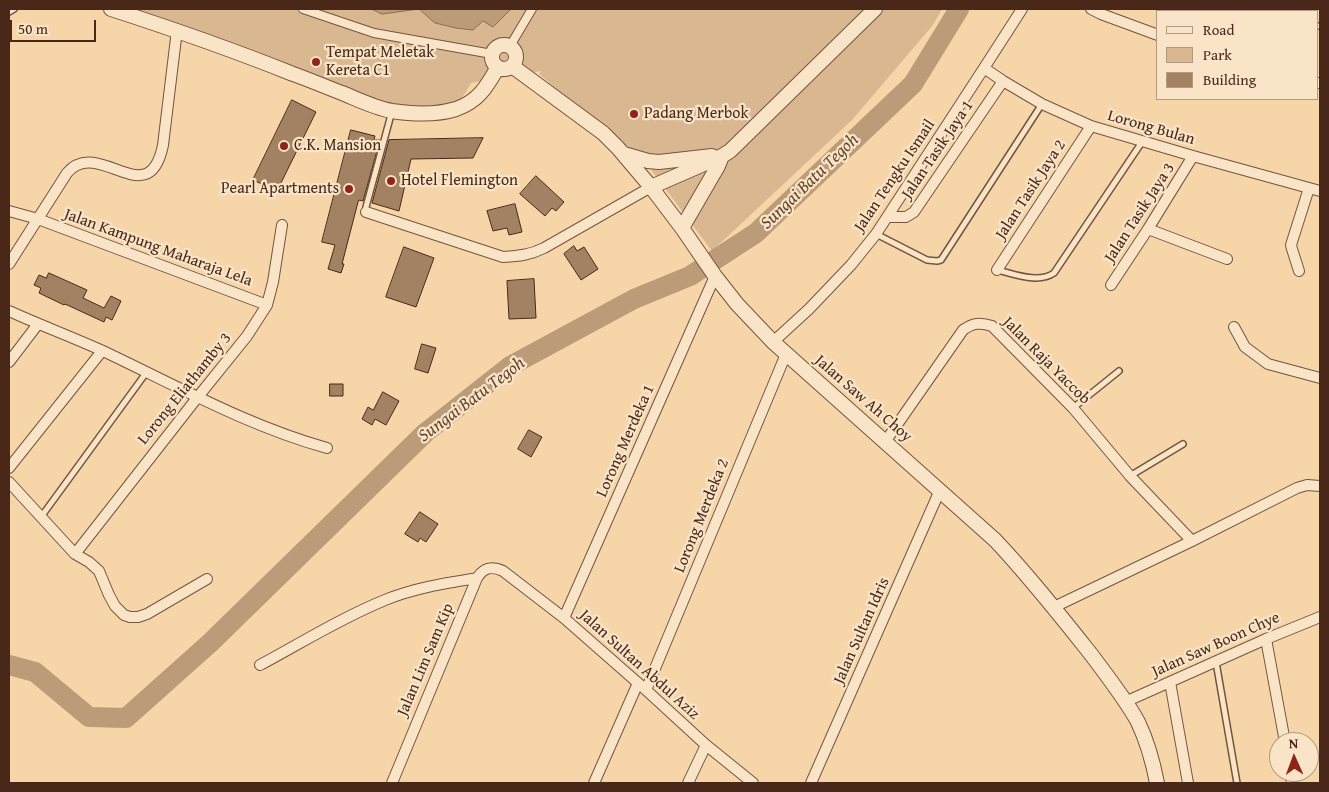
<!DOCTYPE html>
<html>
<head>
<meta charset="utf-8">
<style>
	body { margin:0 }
	#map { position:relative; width:1329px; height:792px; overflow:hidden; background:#f6d6a9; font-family:"Gentium Book Plus",serif }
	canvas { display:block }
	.frame { position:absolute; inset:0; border:10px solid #4a2819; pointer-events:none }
	.legend { position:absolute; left:1156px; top:10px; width:162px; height:90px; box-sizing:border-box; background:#f9e4c7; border:1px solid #b39981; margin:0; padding:6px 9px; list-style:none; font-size:15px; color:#4a2819 }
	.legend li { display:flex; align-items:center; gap:10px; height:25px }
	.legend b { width:25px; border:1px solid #b39981 }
	.north { position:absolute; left:1269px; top:732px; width:50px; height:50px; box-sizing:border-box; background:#f9e4c7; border:1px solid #b39981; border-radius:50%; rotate:358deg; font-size:14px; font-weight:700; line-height:20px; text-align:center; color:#4a2819 }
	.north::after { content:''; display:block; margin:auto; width:18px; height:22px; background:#8f2418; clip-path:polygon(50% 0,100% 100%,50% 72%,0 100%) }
	.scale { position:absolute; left:10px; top:20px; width:86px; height:22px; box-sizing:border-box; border:2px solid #4a2819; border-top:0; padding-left:6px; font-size:15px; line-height:18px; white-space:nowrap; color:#4a2819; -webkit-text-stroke:4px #f9e4c7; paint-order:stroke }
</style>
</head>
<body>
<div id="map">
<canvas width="1329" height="792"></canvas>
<div class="frame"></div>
<ul class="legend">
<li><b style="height:6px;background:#f9e4c7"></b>Road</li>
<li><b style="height:14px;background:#d9b891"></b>Park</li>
<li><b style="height:14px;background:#a38264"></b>Building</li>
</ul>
<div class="north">N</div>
<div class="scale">50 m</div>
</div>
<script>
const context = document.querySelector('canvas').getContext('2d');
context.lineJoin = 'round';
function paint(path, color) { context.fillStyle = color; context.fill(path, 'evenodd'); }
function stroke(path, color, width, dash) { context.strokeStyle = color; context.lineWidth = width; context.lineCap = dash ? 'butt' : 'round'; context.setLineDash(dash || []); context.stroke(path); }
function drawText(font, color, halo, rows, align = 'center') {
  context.font = font + ' "Gentium Book Plus",serif'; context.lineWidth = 4.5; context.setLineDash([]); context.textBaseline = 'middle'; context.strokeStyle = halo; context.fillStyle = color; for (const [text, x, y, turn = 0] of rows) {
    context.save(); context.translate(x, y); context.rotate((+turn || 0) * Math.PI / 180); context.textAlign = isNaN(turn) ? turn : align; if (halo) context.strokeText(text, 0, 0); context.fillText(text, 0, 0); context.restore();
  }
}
paint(new Path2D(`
	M 125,9 L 942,9 L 933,25 L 852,120 L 712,251 L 649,167 L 539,74 L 541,71 L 471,83 C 467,90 463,98 457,102 C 443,112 413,108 397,109 Z`), '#d9b891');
const water = new Path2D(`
	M 372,9 L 511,9 L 493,27 L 483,21 L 473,30 L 456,28 L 435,23 L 419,9 L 382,14 Z`);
paint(water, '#bc9b78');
stroke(water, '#8e6d52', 1);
stroke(new Path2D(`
	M 9,665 L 35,672 L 89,717 L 126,718 L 210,643 L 425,433 L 510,366 L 634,299 L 690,276 L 756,233 L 913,84 L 959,9`), '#bc9b78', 20);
const building = new Path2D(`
	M 292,100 L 316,112 L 277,191 L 253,180 Z
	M 351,130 L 375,136 L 374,140 L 380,140 L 363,201 L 359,200 L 358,202 L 342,264 L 344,264 L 341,273 L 328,269 L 335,245 L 322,242 Z
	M 483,138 L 473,158 L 411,159 L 399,211 L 372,203 L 389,140 Z
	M 536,176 L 564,202 L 556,211 L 552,208 L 545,216 L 520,194 Z
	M 515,204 L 522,232 L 509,235 L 507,228 L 493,231 L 487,211 Z
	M 574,246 L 577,251 L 584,247 L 598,269 L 581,280 L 564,254 Z
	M 404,247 L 434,258 L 416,307 L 386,297 Z
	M 49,273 L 87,290 L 83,298 L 104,308 L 111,296 L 121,301 L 112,320 L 106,317 L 104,322 L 65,304 L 64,305 L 39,293 L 41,288 L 34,285 L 39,275 L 46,278 Z
	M 534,279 L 536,318 L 509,319 L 507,281 Z
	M 422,344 L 436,348 L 428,373 L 415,369 Z
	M 330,384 L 343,384 L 343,396 L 330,396 Z
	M 383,392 L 399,401 L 386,425 L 375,419 L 372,425 L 362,419 L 368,407 L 373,410 Z
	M 529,430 L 542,437 L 531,457 L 518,449 Z
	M 420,512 L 438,524 L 426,542 L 420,538 L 418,542 L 405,534 Z`);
paint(building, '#a38264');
stroke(building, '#4a2819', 1);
const service = new Path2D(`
	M 1313,11 L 1313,9
	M 9,12 L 14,9
	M 1318,26 L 1320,26
	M 366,212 L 366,207 L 392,111
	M 876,234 L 927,260 L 937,261 L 941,260 L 1042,104
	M 997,270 C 1015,274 1038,284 1054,273 L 1142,142
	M 1073,408 L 1119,371
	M 1130,476 L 1183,444
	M 41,517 L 146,373
	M 1216,662 L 1237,783`);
const pedestrian = new Path2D(`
	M 303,9 L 374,33 L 492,54
	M 510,46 L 532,9`);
const minor = new Path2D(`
	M 1091,9 L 1101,14 L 1158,35
	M 984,68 L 1003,81 L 1042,104 L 1091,126 L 1193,156 L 1320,191
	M 1318,83 L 1320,83
	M 9,211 L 38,219 L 267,305
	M 366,212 L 503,257 C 519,256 530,255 544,248 L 651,187
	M 887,217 L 906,217 L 914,212 L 1003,81
	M 1148,229 L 1227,259
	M 9,264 L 67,173 C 98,136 149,215 163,145 L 177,30
	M 997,270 L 1091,126
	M 1299,271 L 1292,249 L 1291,245 L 1309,188
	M 1111,285 L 1148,229 L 1193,156
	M 9,311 C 40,325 72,337 103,351 C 177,386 248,426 327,448
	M 1234,327 L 1245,347 L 1268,364 L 1320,378
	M 773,342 L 809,309 L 851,265 L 876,234 L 984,68 L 1022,9
	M 9,362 L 38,324
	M 885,442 L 963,330 C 973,323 980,322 992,326 L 1073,408 L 1130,476 L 1192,541
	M 9,468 L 102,351
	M 9,482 L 75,554 L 89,562 L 99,571 L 109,595 L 115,606 L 124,615 L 130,617 L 138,617 L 147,614 L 207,579
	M 75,554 L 197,398 L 247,336 L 267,305 L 273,282 L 282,225
	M 1054,607 L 1192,541 L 1297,488 L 1307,485 L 1320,486
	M 564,618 L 715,276
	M 1266,639 L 1285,742
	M 260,665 C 301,643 341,618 385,600 C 414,588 446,583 477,578
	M 1170,682 L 1188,783
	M 646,690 L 786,354
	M 1125,702 L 1266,639 L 1320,617
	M 1290,772 L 1292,783
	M 392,783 L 477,578 C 484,567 492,566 503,571 L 564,618 L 646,690 L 706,745 L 753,783
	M 594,783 L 638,683
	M 688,783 L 706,745
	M 811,783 L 940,490`);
const tertiary = new Path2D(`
	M 111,9 C 173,29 233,50 293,74 C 310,80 326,87 342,93 C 359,100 375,108 392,111 C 412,114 437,115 456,109 C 479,101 487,86 498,67
	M492 57a12 12 0 1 1 24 0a12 12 0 1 1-24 0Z
	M 512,66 L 603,133 L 618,148 L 651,187 L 682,228 L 715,276 L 737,304 L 773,342 L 995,540 C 1029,576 1059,614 1090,653 C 1105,673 1126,700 1138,722 C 1147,741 1153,762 1157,783
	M 624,154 L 648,161 L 659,162 L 712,156
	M 651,187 L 722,156 L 730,151 L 875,9
	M 682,228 L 718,166 L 722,156`);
stroke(service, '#75543d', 8);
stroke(pedestrian, '#75543d', 10);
stroke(minor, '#75543d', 12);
stroke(tertiary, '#75543d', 16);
stroke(service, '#f9e4c7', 5);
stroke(pedestrian, '#f9e4c7', 8);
stroke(minor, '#f9e4c7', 10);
stroke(tertiary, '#f9e4c7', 14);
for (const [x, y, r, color] of [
	[316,62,5,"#8f2418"],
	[634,114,5,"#8f2418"],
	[284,146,5,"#8f2418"],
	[391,181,5,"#8f2418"],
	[349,189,5,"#8f2418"]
]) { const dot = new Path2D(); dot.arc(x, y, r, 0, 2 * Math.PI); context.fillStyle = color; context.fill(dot); stroke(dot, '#f9e4c7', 2); }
drawText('16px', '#4a2819', '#f9e4c7', [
	["Tempat Meletak",326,53],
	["Kereta C1",326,71],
	["Padang Merbok",644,114],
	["C.K. Mansion",294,146],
	["Hotel Flemington",401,181],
	["Pearl Apartments",339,189,"right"]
], 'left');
drawText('16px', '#4a2819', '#f9e4c7', [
	["Lorong Bulan",1151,128,16],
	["Jalan Tasik Jaya 1",938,150,-56],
	["Jalan Tengku Ismail",895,176,-56],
	["Jalan Tasik Jaya 2",1031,190,-57],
	["Jalan Tasik Jaya 3",1140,213,-57],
	["Jalan Kampung Maharaja Lela",158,248,20],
	["Jalan Raja Yaccob",1046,361,45],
	["Lorong Eliathamby 3",185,389,-51],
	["Jalan Saw Ah Choy",863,399,41],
	["Lorong Merdeka 1",626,441,-66],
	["Lorong Merdeka 2",702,516,-68],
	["Jalan Sultan Idris",862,631,-66],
	["Jalan Saw Boon Chye",1216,645,-24],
	["Jalan Lim Sam Kip",426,660,-67],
	["Jalan Sultan Abdul Aziz",639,665,42]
]);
drawText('italic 18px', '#664531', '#f9e4c7', [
	["Sungai Batu Tegoh",810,182,-44],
	["Sungai Batu Tegoh",472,400,-37]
]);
</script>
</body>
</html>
